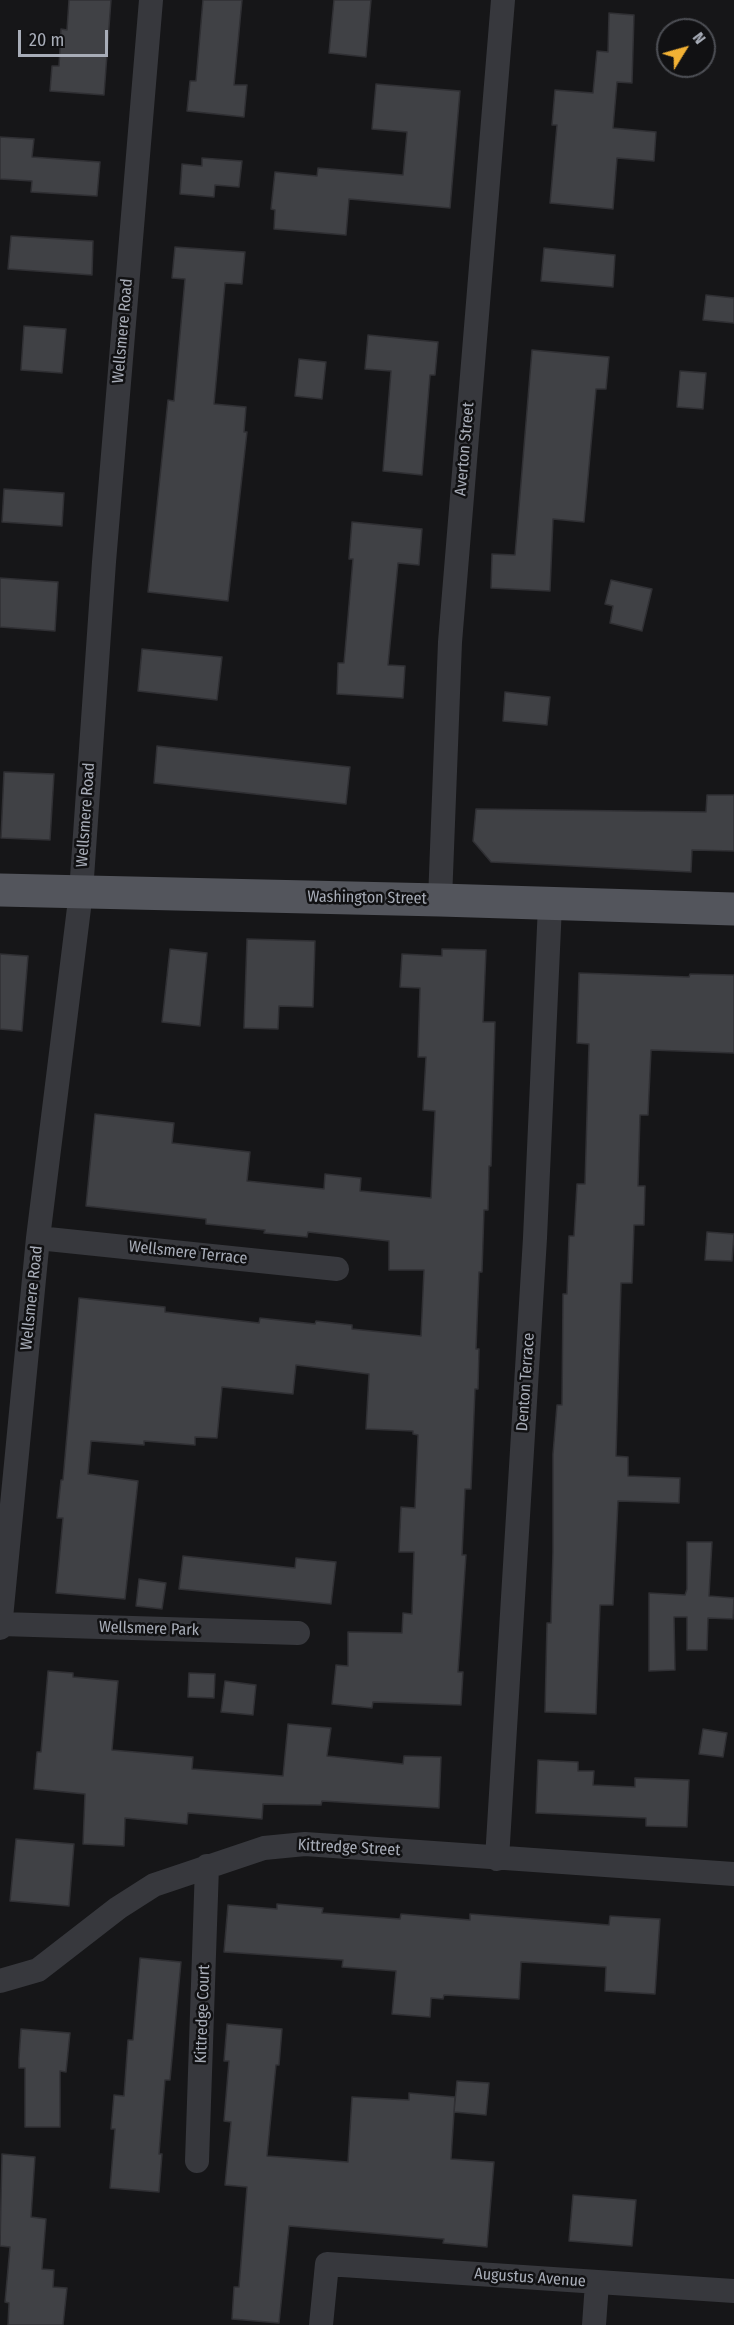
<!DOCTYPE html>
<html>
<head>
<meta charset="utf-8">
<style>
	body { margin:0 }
	#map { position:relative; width:734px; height:2325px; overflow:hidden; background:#161618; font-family:"Fira Sans Condensed",sans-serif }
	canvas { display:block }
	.north { position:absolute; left:656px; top:18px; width:60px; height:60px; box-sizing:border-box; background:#111113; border:2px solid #4d4f55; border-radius:50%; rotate:53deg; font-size:16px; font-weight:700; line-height:24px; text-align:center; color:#a8adb8 }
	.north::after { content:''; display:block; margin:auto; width:21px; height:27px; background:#f2b134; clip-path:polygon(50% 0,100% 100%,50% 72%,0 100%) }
	.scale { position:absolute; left:18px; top:30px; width:90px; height:27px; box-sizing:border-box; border:3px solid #a8adb8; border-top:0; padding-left:8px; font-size:18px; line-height:21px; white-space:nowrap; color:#a8adb8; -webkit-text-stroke:4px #111113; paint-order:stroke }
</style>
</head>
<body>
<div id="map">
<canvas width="734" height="2325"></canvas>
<div class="north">N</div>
<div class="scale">20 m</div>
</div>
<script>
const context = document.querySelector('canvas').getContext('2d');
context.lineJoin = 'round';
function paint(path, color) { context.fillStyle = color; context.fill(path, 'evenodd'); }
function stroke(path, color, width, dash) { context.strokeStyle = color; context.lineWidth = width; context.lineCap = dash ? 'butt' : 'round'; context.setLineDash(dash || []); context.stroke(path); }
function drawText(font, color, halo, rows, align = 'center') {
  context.font = font + ' "Fira Sans Condensed",sans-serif'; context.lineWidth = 5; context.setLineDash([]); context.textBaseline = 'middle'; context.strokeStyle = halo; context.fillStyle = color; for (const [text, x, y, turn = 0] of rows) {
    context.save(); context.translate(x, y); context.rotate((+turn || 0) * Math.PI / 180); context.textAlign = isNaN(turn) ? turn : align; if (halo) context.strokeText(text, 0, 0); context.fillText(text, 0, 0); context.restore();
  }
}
const building = new Path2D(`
	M 69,0 L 111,0 L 104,95 L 50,91 L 52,66 L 59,66 L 61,29 L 67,30 Z
	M 203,0 L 242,0 L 234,85 L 247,85 L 244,117 L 187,111 L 190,81 L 196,81 Z
	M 334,0 L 371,0 L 366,57 L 329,53 Z
	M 609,13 L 634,15 L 632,83 L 617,82 L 613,128 L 656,132 L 654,161 L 617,158 L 613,209 L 550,203 L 557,125 L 552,125 L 555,90 L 593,93 L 597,51 L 608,52 Z
	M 376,84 L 460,91 L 450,208 L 349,199 L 346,235 L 274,229 L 275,210 L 271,209 L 275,172 L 317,176 L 318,168 L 403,175 L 407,132 L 372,129 Z
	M 0,137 L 34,139 L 32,157 L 100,162 L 97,196 L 31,192 L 32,181 L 0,179 Z
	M 202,158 L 242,161 L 239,187 L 215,185 L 214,197 L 180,194 L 182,164 L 202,166 Z
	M 11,236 L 93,241 L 92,275 L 8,269 Z
	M 175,247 L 245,252 L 242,284 L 225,283 L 214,404 L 246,407 L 244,432 L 247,432 L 228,601 L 148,592 L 168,400 L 174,401 L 185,279 L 172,278 Z
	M 544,248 L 615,255 L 613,287 L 541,281 Z
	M 706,295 L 734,298 L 734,323 L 703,320 Z
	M 24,326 L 66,329 L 62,373 L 21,370 Z
	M 368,335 L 438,342 L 435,375 L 430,375 L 422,475 L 383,471 L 391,371 L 365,369 Z
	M 532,350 L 609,357 L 606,389 L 596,389 L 584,522 L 553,519 L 550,591 L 491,588 L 492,554 L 515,555 Z
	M 299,359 L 326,362 L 322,399 L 295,396 Z
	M 680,371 L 706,373 L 703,409 L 677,407 Z
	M 4,489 L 64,493 L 62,526 L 2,522 Z
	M 352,522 L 422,529 L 419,565 L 398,563 L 388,665 L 405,666 L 403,698 L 337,694 L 338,663 L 344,663 L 353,559 L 349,559 Z
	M 0,578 L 58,582 L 55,631 L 0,627 Z
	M 611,580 L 652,589 L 642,631 L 610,623 L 613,606 L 605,604 Z
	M 142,649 L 222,657 L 217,700 L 138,691 Z
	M 505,692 L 550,697 L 547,725 L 503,721 Z
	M 157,746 L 350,767 L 346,804 L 154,783 Z
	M 4,772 L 54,774 L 50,840 L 1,838 Z
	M 707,795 L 734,795 L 734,851 L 692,850 L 691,872 L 491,862 L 473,841 L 476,809 L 706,812 Z
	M 247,939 L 315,941 L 313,1007 L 279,1006 L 278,1029 L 244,1028 Z
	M 170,949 L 207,953 L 200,1026 L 162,1022 Z
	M 442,949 L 486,950 L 483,1022 L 495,1022 L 491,1166 L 489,1166 L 488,1210 L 484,1210 L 482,1272 L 479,1272 L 476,1349 L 479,1349 L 478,1389 L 475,1389 L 471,1489 L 465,1489 L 462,1555 L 466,1555 L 458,1672 L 463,1672 L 461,1705 L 373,1702 L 372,1708 L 332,1704 L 336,1665 L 348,1666 L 348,1632 L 402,1633 L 403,1613 L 412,1614 L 414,1552 L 399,1552 L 401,1507 L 415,1508 L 418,1435 L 413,1434 L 413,1431 L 366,1429 L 369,1374 L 296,1365 L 293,1394 L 222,1387 L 217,1438 L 195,1437 L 195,1445 L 144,1441 L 144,1445 L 91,1441 L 88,1474 L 138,1481 L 125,1599 L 56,1593 L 63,1518 L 57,1518 L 61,1480 L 63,1480 L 79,1298 L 165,1307 L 165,1312 L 259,1323 L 260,1318 L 315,1324 L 316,1321 L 352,1325 L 352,1329 L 421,1336 L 424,1270 L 389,1270 L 389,1241 L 308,1232 L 307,1237 L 264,1233 L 265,1230 L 206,1224 L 206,1219 L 86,1206 L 95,1114 L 174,1123 L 172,1143 L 250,1152 L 247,1181 L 324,1189 L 325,1174 L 361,1178 L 360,1191 L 431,1198 L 435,1111 L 423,1110 L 426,1057 L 418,1057 L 420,988 L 400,987 L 402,954 L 442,956 Z
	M 0,954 L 28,956 L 22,1031 L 0,1029 Z
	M 579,973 L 689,977 L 690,974 L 734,975 L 734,1053 L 651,1050 L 648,1115 L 640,1115 L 638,1186 L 645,1186 L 644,1225 L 634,1225 L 632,1283 L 621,1283 L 616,1456 L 628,1457 L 628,1476 L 680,1478 L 679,1503 L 618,1501 L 613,1605 L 600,1605 L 596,1714 L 545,1712 L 547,1623 L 551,1623 L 553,1551 L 553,1454 L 557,1405 L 562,1405 L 563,1294 L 567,1294 L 569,1236 L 574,1236 L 577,1184 L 585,1184 L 589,1044 L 577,1043 Z
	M 707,1232 L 734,1234 L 732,1261 L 705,1260 Z
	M 687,1542 L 712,1542 L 709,1596 L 734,1598 L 733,1619 L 708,1618 L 707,1650 L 687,1650 L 687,1617 L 674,1617 L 675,1670 L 649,1671 L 649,1593 L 685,1595 L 687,1589 Z
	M 183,1556 L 295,1568 L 296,1558 L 336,1562 L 331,1604 L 179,1589 Z
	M 139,1579 L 166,1583 L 162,1609 L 136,1606 Z
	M 48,1671 L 73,1673 L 73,1677 L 118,1681 L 112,1750 L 193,1757 L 192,1769 L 283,1776 L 288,1724 L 331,1728 L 327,1756 L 403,1764 L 404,1756 L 441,1757 L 439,1808 L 322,1801 L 321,1805 L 263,1804 L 262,1819 L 188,1813 L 187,1824 L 125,1818 L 124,1846 L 83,1844 L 85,1794 L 34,1789 L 37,1752 L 41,1752 Z
	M 189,1673 L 215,1674 L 214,1698 L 188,1697 Z
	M 225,1681 L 256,1685 L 253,1715 L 221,1712 Z
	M 703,1729 L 727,1733 L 723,1757 L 699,1754 Z
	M 538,1760 L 578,1762 L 578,1771 L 594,1771 L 593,1785 L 635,1787 L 635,1778 L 689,1780 L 687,1827 L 646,1826 L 646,1818 L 536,1813 Z
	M 16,1839 L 74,1844 L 69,1906 L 10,1901 Z
	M 277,1904 L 323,1908 L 322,1913 L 400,1919 L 401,1914 L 470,1920 L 470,1914 L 609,1925 L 610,1916 L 660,1919 L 655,1994 L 605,1991 L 606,1967 L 521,1962 L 519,1999 L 444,1995 L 443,1999 L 431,1998 L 430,2017 L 392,2014 L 396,1971 L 342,1967 L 343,1960 L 224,1952 L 228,1905 L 277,1909 Z
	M 140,1958 L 181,1962 L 170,2080 L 165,2080 L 159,2154 L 162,2154 L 159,2192 L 110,2188 L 115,2129 L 111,2129 L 114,2095 L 124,2096 L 128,2040 L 133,2040 Z
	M 227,2024 L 282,2029 L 279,2065 L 276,2065 L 267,2156 L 348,2162 L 352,2097 L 409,2100 L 409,2093 L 455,2097 L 451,2159 L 494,2162 L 487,2247 L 443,2243 L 444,2239 L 289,2226 L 279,2323 L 232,2319 L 234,2287 L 239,2287 L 247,2187 L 225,2185 L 231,2122 L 224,2121 L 229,2061 L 224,2061 Z
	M 21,2029 L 70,2033 L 66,2072 L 60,2071 L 60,2127 L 25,2127 L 25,2068 L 19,2068 L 19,2058 Z
	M 457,2081 L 489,2083 L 486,2115 L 454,2112 Z
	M 2,2154 L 35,2157 L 31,2217 L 46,2219 L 42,2269 L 54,2270 L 53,2287 L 67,2288 L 63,2325 L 8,2325 L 9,2303 L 5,2302 L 10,2247 L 0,2246 Z
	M 573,2195 L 636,2200 L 632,2246 L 569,2241 Z`);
paint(building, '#404145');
stroke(building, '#303034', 1.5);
stroke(new Path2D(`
	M 440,900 L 450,642 L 503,0
	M 38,1238 L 337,1269
	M 1,1624 L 298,1633
	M 0,1628 L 38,1238 L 81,892 L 104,562 L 151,0
	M 497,1859 L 535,1238 L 550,905
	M 0,1981 L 38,1970 L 118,1908 L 154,1885 L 264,1848 L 305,1844 L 734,1874
	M 197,2161 L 207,1866
	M 321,2325 L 327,2264 L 734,2291
	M 594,2325 L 597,2283`), '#37383d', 24);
stroke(new Path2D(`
	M 0,890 L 440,900 L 734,909`), '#53555c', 33);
drawText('16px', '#a8adb8', '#111113', [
	["Wellsmere Road",123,331,-85],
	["Averton Street",465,449,-85],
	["Wellsmere Road",86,815,-86],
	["Washington Street",367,898,1],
	["Wellsmere Terrace",188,1253,6],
	["Wellsmere Road",32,1298,-84],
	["Denton Terrace",526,1382,-86],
	["Wellsmere Park",149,1629,2],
	["Kittredge Street",349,1848,3],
	["Kittredge Court",203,2014,-88],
	["Augustus Avenue",530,2278,4]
]);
</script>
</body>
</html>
